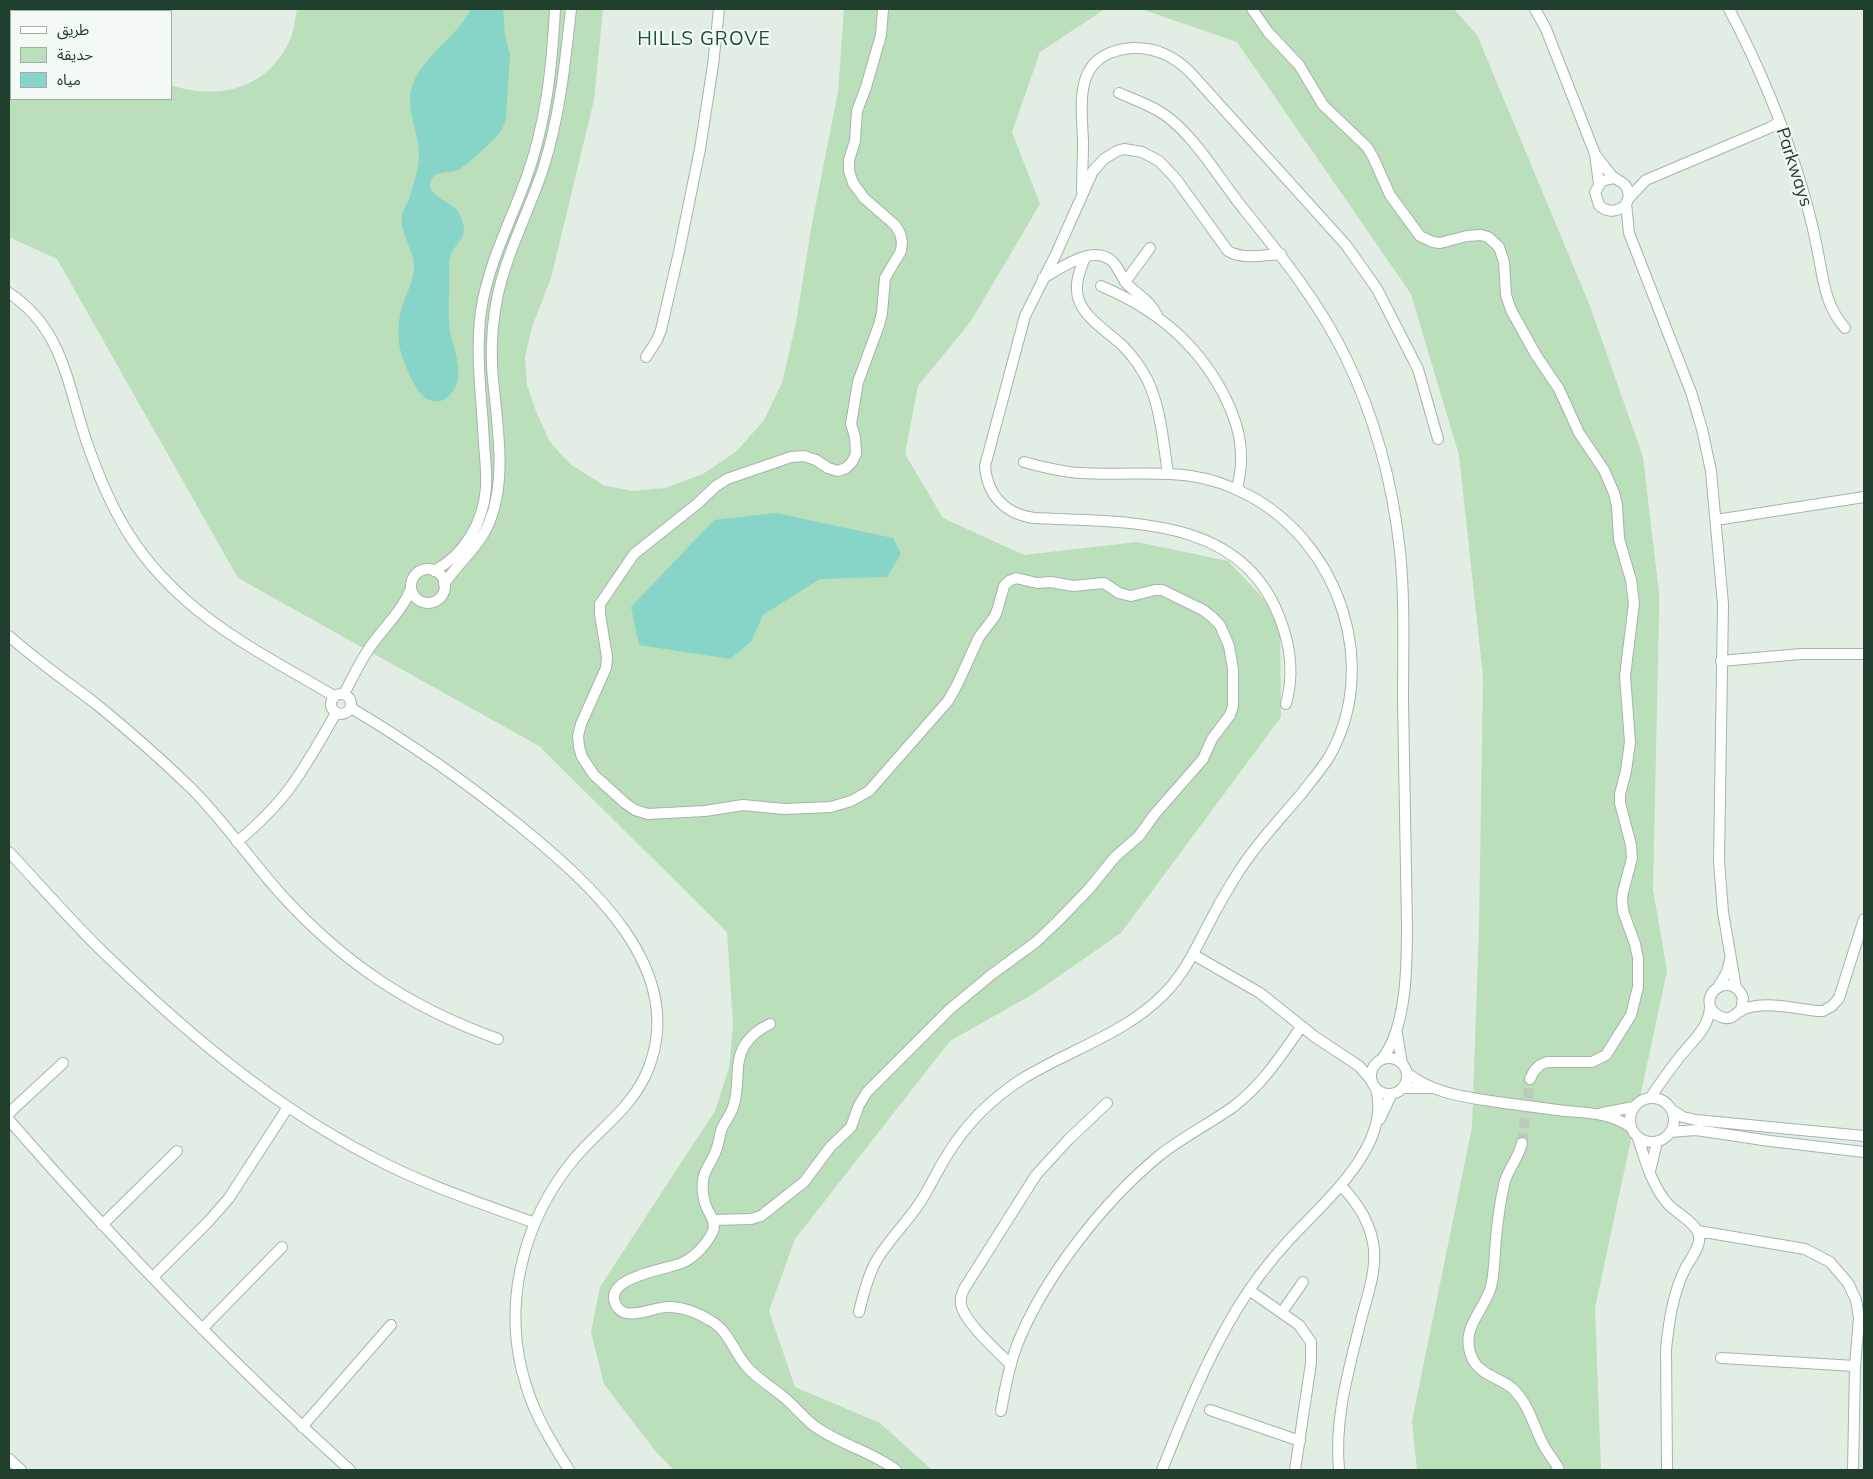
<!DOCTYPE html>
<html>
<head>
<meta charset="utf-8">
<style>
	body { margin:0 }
	#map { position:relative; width:1873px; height:1479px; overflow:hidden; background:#e2ede4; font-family:Mulish,"Noto Sans Arabic",sans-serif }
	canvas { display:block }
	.frame { position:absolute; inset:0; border:10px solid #213f2d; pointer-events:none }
	.legend { position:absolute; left:10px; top:10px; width:162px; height:90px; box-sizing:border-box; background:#f3f9f4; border:1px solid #9fafa4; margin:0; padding:6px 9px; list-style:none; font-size:15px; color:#213f2d }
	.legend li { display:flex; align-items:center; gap:10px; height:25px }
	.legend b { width:25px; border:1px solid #9fafa4 }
</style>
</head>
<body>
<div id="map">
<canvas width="1873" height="1479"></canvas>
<div class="frame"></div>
<ul class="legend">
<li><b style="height:6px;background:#fff"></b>طريق</li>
<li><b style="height:14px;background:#bbdfba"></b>حديقة</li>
<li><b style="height:14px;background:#87d5c8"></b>مياه</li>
</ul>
</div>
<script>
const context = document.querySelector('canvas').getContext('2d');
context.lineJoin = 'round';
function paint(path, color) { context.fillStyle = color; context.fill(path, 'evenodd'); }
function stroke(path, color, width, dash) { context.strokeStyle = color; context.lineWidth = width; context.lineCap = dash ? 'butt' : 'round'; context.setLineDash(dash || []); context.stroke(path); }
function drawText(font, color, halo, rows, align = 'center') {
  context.font = font + ' Mulish,sans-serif'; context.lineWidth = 4.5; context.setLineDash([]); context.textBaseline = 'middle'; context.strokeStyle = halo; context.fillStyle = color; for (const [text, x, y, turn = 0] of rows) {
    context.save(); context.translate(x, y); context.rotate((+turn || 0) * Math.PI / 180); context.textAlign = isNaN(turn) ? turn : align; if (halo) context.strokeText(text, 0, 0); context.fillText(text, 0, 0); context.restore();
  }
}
paint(new Path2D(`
	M 9,9 L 71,9 L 71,11 L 11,11 L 11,99 L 171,99 L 171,85 C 217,101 267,89 289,42 C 294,32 295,20 297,9 L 603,9 L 594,100 L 551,278 L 532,327 L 525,357 L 527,385 L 537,414 L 550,442 L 570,464 L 603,485 L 632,491 L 665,488 L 703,474 L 737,451 L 764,420 L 782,383 L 796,323 L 811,229 L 838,92 L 844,9 L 1105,9 L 1040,52 L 1012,132 L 1040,204 L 971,321 L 918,386 L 905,454 L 943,518 L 1024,555 L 1137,542 L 1228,561 L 1280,616 L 1281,717 L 1121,933 L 1033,994 L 950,1041 L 795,1239 L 769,1311 L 795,1387 L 880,1423 L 932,1470 L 674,1470 L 656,1452 L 604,1384 L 591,1332 L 600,1287 L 715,1111 L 729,1068 L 733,1025 L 727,932 L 539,746 L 238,578 L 57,259 L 9,237 Z
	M 1141,9 L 1454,9 L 1477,35 L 1590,306 L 1643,457 L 1659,593 L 1659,614 L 1653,890 L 1667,971 L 1595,1308 L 1601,1470 L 1417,1470 L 1412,1421 L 1472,1127 L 1479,927 L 1483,677 L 1459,455 L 1411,294 L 1237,42 Z`), '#bbdfba');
paint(new Path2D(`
	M 471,9 L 503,9 L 505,35 L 510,55 L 506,116 C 505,122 504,126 501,131 C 496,138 465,167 458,170 C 449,174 436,169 431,181 C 424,195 453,202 459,213 C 473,241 453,239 449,262 C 450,282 448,303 449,323 C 450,341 461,361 458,379 C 452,404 430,410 416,387 C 400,359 393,335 403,304 C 407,292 414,280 414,267 C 414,249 400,235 402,216 C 402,210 407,205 409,199 C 413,186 419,169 419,155 C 419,133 405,108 412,87 C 422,55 457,38 471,9 Z
	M 776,513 L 893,538 L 901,554 L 887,577 L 820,579 L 763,615 L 751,642 L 730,659 L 639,645 L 631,607 L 714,520 Z`), '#87d5c8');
stroke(new Path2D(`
	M 1522,1143 L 1530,1079`), '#bbcabf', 10, [10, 5]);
const minor = new Path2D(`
	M 1252,9 L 1268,32 L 1299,65 L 1323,105 L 1367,147 L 1373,157 L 1390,195 L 1420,236 L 1433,242 L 1440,243 L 1467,236 L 1481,235 L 1488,237 L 1499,247 L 1504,262 L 1506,295 L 1511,310 L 1536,355 L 1559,389 L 1579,433 L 1604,470 L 1614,493 L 1617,505 L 1619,539 L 1631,580 L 1634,603 L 1625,676 L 1630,742 L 1626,771 L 1620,794 L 1620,803 L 1631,845 L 1632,858 L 1623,892 L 1622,901 L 1623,911 L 1635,944 L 1638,958 L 1638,987 L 1631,1015 L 1606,1055 L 1592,1062 L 1547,1062 L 1540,1065 L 1534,1071 L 1530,1079
	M 1535,9 L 1546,29 L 1595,154 L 1599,184
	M 1729,9 C 1758,64 1782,121 1800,181 C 1806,201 1812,222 1816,243 C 1823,274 1823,303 1845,328
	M 1119,93 C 1135,100 1151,105 1165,115 C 1197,138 1221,182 1246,212 C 1283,258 1320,304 1346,358 C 1375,418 1393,486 1400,551 C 1405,601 1403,651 1403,701 C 1405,776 1406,851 1407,926 C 1407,965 1407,1027 1382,1059
	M 1597,157 C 1602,163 1607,170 1612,176 C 1617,181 1624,181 1627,188 C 1635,207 1611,218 1599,205 L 1595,192 L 1602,181 L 1614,178
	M 1082,191 C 1082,174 1083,158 1083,141 C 1081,98 1074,53 1132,48 C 1155,47 1174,56 1190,72 L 1346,245 L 1377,289 L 1418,369 L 1438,439
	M 1628,199 L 1646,180 L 1769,128 L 1780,122
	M 1626,203 L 1629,233 L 1691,392 L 1702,429 L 1711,471 L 1723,604 L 1719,861 L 1723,912 L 1736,988
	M 1281,254 C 1264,255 1243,260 1228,251 L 1176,179 L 1159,161 L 1142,152 L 1124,149 L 1117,151 L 1104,159 L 1093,171 L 1056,254 L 1025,316 L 985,466 C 987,495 1005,514 1034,518 C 1125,523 1242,514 1280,619 C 1291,647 1294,675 1286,704
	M 1085,257 C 1081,267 1076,279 1077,290 C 1077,314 1106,330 1122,345 C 1132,355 1140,366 1147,379 C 1161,408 1163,442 1168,473
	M 1043,278 C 1062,268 1093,243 1113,262 C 1119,269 1122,278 1128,285 C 1138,295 1150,301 1157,315
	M 1125,282 L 1150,248
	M 1101,286 C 1155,309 1195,341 1223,393 C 1233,413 1241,433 1241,456 C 1242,467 1239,478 1237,490
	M 9,293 C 62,328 67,382 85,437 C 96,470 110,504 128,533 C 179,614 256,650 334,696
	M 646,357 L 657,340 L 661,330 L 679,252 L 700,149 L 713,65 L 719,9
	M 1716,520 L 1864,497
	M411 586a17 17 0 1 1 34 0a17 17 0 1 1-34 0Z
	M 434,571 C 465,554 483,523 486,488 C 487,473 485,458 484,443 C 482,399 475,355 481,311 C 488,264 510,223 526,179 C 546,124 552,67 555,9
	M 444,584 C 458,563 479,547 489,523 C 509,476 495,415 492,366 C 491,342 493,317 498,294 C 508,250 529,211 543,169 C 560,116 565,63 571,9
	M 9,636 C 36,660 66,681 95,703 C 128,730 160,758 191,788 C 223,820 249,858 279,892 C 343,963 409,1007 498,1039
	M 1721,661 L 1801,654 L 1864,654
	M331 704a10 10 0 1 1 20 0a10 10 0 1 1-20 0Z
	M 344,694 C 353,677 361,659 373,643 C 386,625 402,611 411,589
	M 351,708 C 410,743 466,782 520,826 C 588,882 687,967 649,1067 C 634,1107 600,1128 574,1159 C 522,1222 501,1307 526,1385 C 535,1416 552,1443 569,1470
	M 237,842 C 256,826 274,809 289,789 C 307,765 321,739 336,713
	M 9,852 C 40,885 69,919 102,951 C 183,1030 272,1106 374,1158 C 425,1185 480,1203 535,1223
	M 1194,955 L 1260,993 L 1315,1037 L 1359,1066 L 1371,1080
	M 1718,987 L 1727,972 L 1730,960
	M 1741,1011 L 1743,998 C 1734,972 1700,990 1712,1010 C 1715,1014 1719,1017 1725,1018 C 1733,1019 1735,1014 1741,1010 C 1745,1008 1751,1007 1756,1006 C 1775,1003 1798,1009 1817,1011 L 1823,1011 L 1832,1006 L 1839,998 L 1864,919
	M 770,1024 C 759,1029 751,1035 744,1046 C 734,1064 740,1085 734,1104 C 732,1113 726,1120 722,1128 C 719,1136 719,1145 715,1153 C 711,1163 704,1170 703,1180 C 702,1188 703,1196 705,1203 C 707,1212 717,1221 713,1231 C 707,1244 695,1257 682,1263 C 668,1269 596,1278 618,1308 C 629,1322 656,1305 672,1307 C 685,1308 700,1314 711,1321 C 729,1331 734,1353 748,1368 C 759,1380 773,1388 786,1399 C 795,1407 803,1417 813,1425 C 838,1444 871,1451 896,1470
	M 1397,1034 L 1402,1063
	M1371 1076a18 18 0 1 1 36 0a18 18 0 1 1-36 0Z
	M 1407,1073 C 1434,1094 1465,1097 1497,1102 C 1520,1105 1542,1108 1565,1111 C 1589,1113 1610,1113 1631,1127
	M 1403,1088 L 1431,1088
	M 1651,1097 C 1659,1084 1669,1071 1678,1059 C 1691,1042 1709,1029 1710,1007
	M1630 1120a22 22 0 1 1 44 0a22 22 0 1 1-44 0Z
	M 1672,1110 L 1683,1117 L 1696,1120 L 1864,1136
	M 9,1113 L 63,1063
	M 1602,1113 L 1634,1107
	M 1380,1119 L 1391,1095
	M 9,1120 C 116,1243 229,1361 350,1470
	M 1670,1132 L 1696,1130 L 1770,1141 L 1864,1152
	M 1638,1138 C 1645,1160 1652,1186 1668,1204 C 1676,1213 1698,1224 1699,1236 C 1701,1246 1691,1258 1686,1267 C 1673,1292 1669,1321 1666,1349 L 1667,1470
	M 1522,1143 C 1519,1157 1509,1168 1505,1181 C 1500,1200 1496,1233 1495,1253 C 1494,1264 1494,1275 1491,1287 C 1483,1313 1458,1330 1473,1360 C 1481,1375 1500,1378 1512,1388 C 1529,1404 1533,1425 1543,1444 C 1548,1454 1555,1461 1559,1470
	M 1650,1171 L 1657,1142
	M 713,1220 L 751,1219 L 761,1216 L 804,1182 L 831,1146 L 851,1127 L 859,1105 L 867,1092 L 950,1009 L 991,975 L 1036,942 L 1057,922 L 1088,890 L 1115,857 L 1139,836 L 1154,815 L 1203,759 L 1212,739 L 1230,715 L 1233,706 L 1233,669 L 1229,646 L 1220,625 L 1212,617 L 1203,610 L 1162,590 L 1155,590 L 1131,596 L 1119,593 L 1104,583 L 1073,586 L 1051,582 L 1037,583 L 1016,578 L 1009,581 L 1004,586 L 998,608 L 995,616 L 979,637 L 957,685 L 948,701 L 869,791 L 851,801 L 831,807 L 784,809 L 743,805 L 705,811 L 648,814 L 635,810 L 625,803 L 594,775 L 582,757 L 579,747 L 578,736 L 581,724 L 606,668 L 607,657 L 600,614 L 600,604 L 634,554 L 697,504 L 716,486 L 727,479 L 791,457 L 804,456 L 816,460 L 828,468 L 838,471 L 846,468 L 852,462 L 856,454 L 855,437 L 851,424 L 858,382 L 879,325 L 882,313 L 885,278 L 901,251 L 902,242 L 900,233 L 895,225 L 864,198 L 853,183 L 849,171 L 849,160 L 855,141 L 857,111 L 866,87 L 881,35 L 883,9
	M 102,1225 L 177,1151
	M 1698,1231 L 1805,1249 L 1830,1262 L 1848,1283 L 1856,1300 L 1859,1318 L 1855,1366 L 1853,1470
	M 153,1277 L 208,1222 L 229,1198 L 288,1107
	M 1249,1290 L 1299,1325 L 1311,1342 L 1311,1363 L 1295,1470
	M 859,1312 C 863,1295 867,1279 875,1263 C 887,1241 907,1223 921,1201 C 930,1187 937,1171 946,1157 C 965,1125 991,1099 1022,1079 C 1069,1050 1125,1034 1164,994 C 1188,970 1199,941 1215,912 C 1223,897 1232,882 1241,868 C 1259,841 1281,818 1302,793 C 1311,781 1321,770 1329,757 C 1381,667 1340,545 1250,496 C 1189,463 1145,477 1080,473 C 1061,472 1042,467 1024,462
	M 1282,1312 L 1303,1282
	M 202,1329 L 282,1247
	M 1721,1358 L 1855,1366
	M 1011,1365 C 997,1351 968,1325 962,1308 C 959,1301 961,1295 964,1289 L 1036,1175 L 1068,1140 L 1107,1103
	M 1210,1410 L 1300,1441
	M 1001,1411 C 1005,1388 1009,1366 1017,1345 C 1044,1277 1104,1201 1160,1155 C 1183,1137 1209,1124 1233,1107 C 1262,1085 1281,1056 1301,1027
	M 302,1427 L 391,1325
	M 9,1459 L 21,1470
	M 1162,1470 C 1184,1415 1206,1360 1237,1309 C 1252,1284 1270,1261 1289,1240 C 1323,1203 1392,1146 1376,1089
	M 1339,1470 C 1334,1419 1349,1369 1361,1320 C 1367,1297 1376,1273 1374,1249 C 1371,1223 1358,1203 1341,1186`);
stroke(minor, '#a4b5a9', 12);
stroke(minor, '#fff', 10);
drawText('18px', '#213f2d', '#f3f9f4', [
	["Parkways",1794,167,72]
]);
context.letterSpacing = '1px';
drawText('19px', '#1c5234', '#f3f9f4', [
	["HILLS GROVE",704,39]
]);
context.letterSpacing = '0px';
</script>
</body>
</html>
